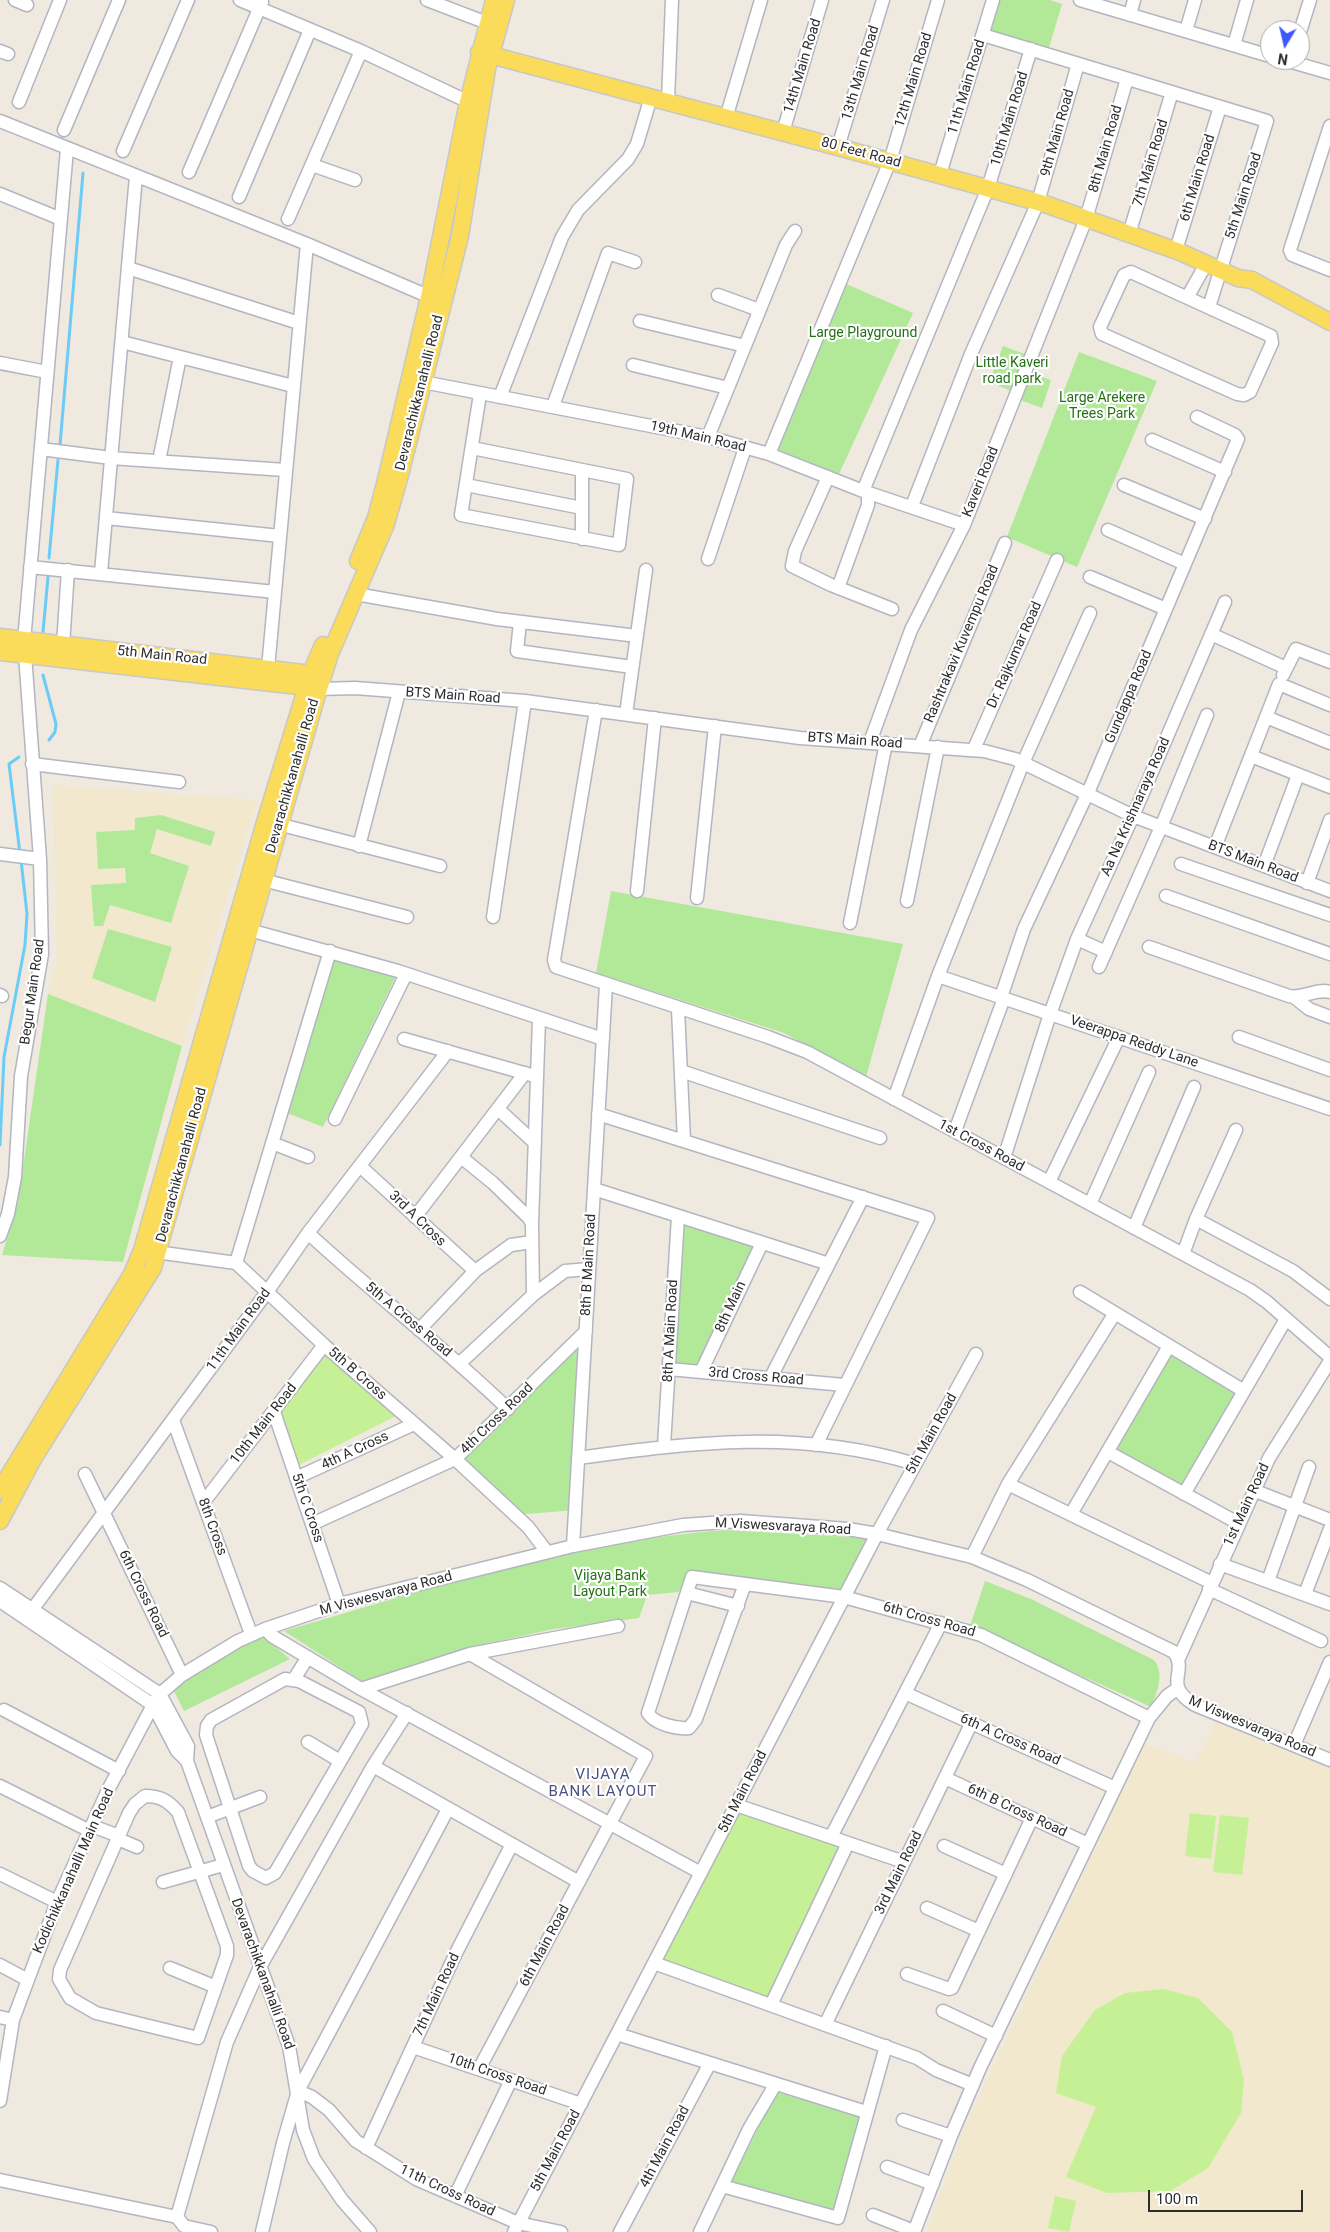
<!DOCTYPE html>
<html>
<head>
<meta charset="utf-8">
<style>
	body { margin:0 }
	#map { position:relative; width:1330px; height:2232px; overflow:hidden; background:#efe9df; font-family:Roboto,sans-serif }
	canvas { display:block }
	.north { position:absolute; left:1260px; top:20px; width:50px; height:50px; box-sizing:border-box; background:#fff; border:1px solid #ababab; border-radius:50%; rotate:189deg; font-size:14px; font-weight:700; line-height:20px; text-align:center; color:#2d2d2d }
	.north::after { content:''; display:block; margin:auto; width:18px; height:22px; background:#3d58ff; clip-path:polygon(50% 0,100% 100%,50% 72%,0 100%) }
	.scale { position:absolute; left:1148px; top:2190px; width:155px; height:22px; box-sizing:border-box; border:2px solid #2d2d2d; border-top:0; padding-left:6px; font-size:15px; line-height:18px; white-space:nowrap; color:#2d2d2d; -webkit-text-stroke:4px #fff; paint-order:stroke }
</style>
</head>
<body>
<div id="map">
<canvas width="1330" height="2232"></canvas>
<div class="north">N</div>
<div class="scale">100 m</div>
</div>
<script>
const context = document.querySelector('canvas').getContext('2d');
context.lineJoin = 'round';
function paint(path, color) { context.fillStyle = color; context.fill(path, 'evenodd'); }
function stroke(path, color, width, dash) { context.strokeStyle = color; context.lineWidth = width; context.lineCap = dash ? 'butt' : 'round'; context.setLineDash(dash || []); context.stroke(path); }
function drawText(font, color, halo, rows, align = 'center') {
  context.font = font + ' Roboto,sans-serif'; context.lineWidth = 4.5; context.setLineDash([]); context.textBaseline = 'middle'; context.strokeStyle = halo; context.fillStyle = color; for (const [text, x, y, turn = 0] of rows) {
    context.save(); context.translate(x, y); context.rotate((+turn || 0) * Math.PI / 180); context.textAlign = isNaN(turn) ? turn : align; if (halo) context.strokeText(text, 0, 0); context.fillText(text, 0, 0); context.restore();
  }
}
paint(new Path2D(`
	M 53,785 L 257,800 L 182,1046 L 48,994 L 57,960 Z
	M 1216,1722 L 1330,1769 L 1330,2232 L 927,2232 L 963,2132 L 1144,1743 L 1195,1763 Z`), '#f1e8ce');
paint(new Path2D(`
	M 997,0 L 1050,0 L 1062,4 L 1048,51 L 988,33 Z
	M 844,283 L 913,313 L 839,474 L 777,449 Z
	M 1003,346 L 1035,358 L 1030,373 L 1051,380 L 1042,408 L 1012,397 L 1014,392 L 989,382 Z
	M 1079,352 L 1157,381 L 1077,567 L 1007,537 Z
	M 161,815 L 215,832 L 211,846 L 157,829 L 150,853 L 189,866 L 171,923 L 110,905 L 103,926 L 94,926 L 91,885 L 126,883 L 125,868 L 98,869 L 96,832 L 135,830 L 135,818 Z
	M 611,891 L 903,944 L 866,1077 L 784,1033 L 596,973 Z
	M 108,929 L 172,947 L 155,1002 L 92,978 Z
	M 328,956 L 396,976 L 323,1127 L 285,1112 Z
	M 48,994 L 182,1046 L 123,1262 L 2,1255 L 18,1202 Z
	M 678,1216 L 762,1243 L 701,1372 L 669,1369 Z
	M 586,1331 L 575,1510 L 515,1515 L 455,1459 Z
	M 1169,1346 L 1244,1391 L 1184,1494 L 1108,1452 Z
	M 726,1530 L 869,1538 L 843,1593 L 689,1573 L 679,1592 L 647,1595 L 639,1618 L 554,1629 L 462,1649 L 363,1682 L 284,1631 C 429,1589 575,1541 726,1530 Z
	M 985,1581 L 1031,1599 L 1154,1660 C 1165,1673 1157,1693 1151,1707 L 970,1626 Z
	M 261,1635 L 290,1659 L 184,1711 L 174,1691 C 201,1668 230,1651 261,1635 Z
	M 776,2092 L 862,2116 L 836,2213 L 730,2185 Z`), '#b1e999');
paint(new Path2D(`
	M 324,1345 L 402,1413 L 293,1468 L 274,1412 Z
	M 736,1805 L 848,1843 L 771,2005 L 654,1963 Z
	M 1190,1813 L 1216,1816 L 1211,1859 L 1185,1856 Z
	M 1220,1815 L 1249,1818 L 1242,1875 L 1213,1872 Z
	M 1163,1989 L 1198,1998 L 1232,2032 L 1244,2080 L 1241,2113 L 1208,2168 L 1170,2191 L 1107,2193 L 1066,2177 L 1096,2107 L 1056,2093 L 1062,2056 L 1095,2010 L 1125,1993 Z
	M 1055,2196 L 1076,2201 L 1069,2232 L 1048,2228 Z`), '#c5f095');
stroke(new Path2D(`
	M 60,445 L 83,173
	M 49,558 L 58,460
	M 43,632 L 48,577
	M 43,675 L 56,724 L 55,732 L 49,740
	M 19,757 L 9,764 L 20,854
	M 0,1145 L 4,1057 L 25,945 L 27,914 L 21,860`), '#6dccf7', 3);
const minor = new Path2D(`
	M 15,0 L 27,5
	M 240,0 L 361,51 L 475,105
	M 427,0 L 495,26
	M 1080,0 L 1270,56
	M 1130,15 L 1134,0
	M 1186,31 L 1195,0
	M 1300,32 L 1310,0
	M 983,35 L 1267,121 L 1209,307
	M 1234,45 L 1247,0
	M 0,51 L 8,54
	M 1285,60 L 1330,73
	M 668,101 L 672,0
	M 19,102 L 60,0
	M 726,118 L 761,0
	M 0,121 L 307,244 L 437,300
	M 1330,126 L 1290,250 L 1292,255 L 1330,270
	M 64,130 L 119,0
	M 783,132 L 822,0
	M 838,147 L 883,0
	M 123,151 L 188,0
	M 312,165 L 355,180
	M 189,172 L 262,2
	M 940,174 L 993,0
	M 0,194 L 61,219
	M 239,197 L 310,30
	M 288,219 L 361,51
	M 1129,234 L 1172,92
	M 1176,250 L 1220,107
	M 128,268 L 299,323
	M 1131,272 L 1271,336 L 1272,343 L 1250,392 L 1244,395 L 1237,394 L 1102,334 L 1100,327 L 1124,275 Z
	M 718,295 L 759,310
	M 1188,296 L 1206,264
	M 640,321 L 745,346
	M 122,342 L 293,386
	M 0,363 L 47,372
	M 633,365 L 728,388
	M 423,382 L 708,437 L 769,454 L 863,491 L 964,525
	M 500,397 L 562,237 L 578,210 L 628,159 L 637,144 L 651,97
	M 553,406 L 608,253 L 635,262
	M 708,437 L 786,245 L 795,231
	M 1152,440 L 1225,472
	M 472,448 L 627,479 L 619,545 L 461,515 L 480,394
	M 41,449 L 111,458 L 285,470
	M 769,454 L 890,161 L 938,0
	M 159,461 L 180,357
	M 828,477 L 795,551 L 792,566 L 831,585 L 892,609
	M 466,485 L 582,508
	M 1124,485 L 1205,519
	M 863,491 L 988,188 L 1031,49
	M 912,506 L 971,354 L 1038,202 L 1078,64
	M 106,518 L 280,536
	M 1108,530 L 1185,564
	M 582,539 L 582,472
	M 708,559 L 745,448
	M 30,567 L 275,592
	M 101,573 L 136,176
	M 1090,577 L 1166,609
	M 838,588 L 868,505 L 868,493
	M 356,594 L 497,619 L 629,635
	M 520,622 L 517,651 L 632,667
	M 1211,634 L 1286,668
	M 63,645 L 68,570
	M 268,668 L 307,244
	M 1283,675 L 1296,649 L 1330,662
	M 319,689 L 355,688 L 525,701 L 800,738 L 984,751 L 1015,759 L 1133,816 L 1330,891
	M 596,710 L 554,960 L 556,967 L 768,1037 L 807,1052 L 1250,1290 L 1267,1302 L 1330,1357
	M 626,714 L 646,570
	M 1266,717 L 1330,743
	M 870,742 L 911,630 L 964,525 L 1086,219 L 1127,79
	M 920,746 L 1005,543
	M 974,749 L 1057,560
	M 1251,756 L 1330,787
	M 32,764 L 179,782
	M 278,824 L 440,866
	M 359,846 L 399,692
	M 1215,847 L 1279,684 L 1330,705
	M 0,854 L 40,859
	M 1181,864 L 1330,915
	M 1264,866 L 1298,775
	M 263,880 L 407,917
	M 1307,883 L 1330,820
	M 637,891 L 655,718
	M 1166,896 L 1330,954
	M 697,898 L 715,726
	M 907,901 L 938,747
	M 493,917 L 525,701
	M 850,923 L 886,743
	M 242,928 L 398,971 L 603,1039
	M 1077,939 L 1106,952
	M 1149,947 L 1289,996 C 1304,999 1315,988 1330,992
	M 1099,967 L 1161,827 L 1207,715
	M 938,976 L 1330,1109
	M 0,995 L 2,996
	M 1001,997 L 1024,929 L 1090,788 L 1238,439 L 1235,435 L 1197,417
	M 1294,997 L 1309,1009 L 1330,1017
	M 678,1009 L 684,1141
	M 1239,1037 L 1330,1070
	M 404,1039 L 531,1075
	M 681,1071 L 880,1138
	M 894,1099 L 938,976 L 1023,763 L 1090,613
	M 498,1109 L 535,1143
	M 598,1114 L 928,1218 L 816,1445
	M 335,1119 L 406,974
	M 955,1131 L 1004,998
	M 272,1143 L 308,1157
	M 461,1157 L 493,1183 L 529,1218 L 532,1224
	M 1004,1158 L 1050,1014 L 1077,939 L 1133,816 L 1225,602
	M 360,1166 L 475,1271
	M 1049,1182 L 1119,1037
	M 594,1189 L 829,1264
	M 1090,1204 L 1149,1072
	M 415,1217 L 525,1073
	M 1196,1219 L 1293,1271 L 1330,1299
	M 1134,1228 L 1194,1087
	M 308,1233 C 373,1293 444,1347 508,1409
	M 0,1236 L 8,1214 L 15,1177 L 21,1076 L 42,954 L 40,859 L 24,641 L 67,149
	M 149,1251 L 236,1263 L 324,1345 L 455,1459 L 528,1527 L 547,1552
	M 1183,1254 L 1196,1219 L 1236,1130
	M 236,1263 L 330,951
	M 1080,1292 L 1244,1391
	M 533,1295 L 532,1224 L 539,1019
	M 419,1330 L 475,1271 L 511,1245 L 532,1242
	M 460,1363 L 533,1295 L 565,1271 L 589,1269
	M 669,1369 L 844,1385
	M 701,1372 L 762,1243
	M 771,1377 L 863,1197
	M 274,1412 L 339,1604
	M 173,1420 L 251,1634
	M 664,1446 L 678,1216
	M 1108,1452 L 1238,1523
	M 578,1458 C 694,1442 800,1429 915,1464
	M 85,1474 L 182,1675
	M 296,1478 L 414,1424
	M 1008,1484 L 1212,1583
	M 1253,1490 L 1330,1520
	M 1184,1494 L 1286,1319
	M 203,1503 L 324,1345
	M 1071,1514 L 1169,1346
	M 312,1524 L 455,1459 L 586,1331
	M 573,1546 L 606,985
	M 972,1557 L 1008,1484 L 1115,1313
	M 1220,1564 L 1330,1604
	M 1268,1581 L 1309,1467
	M 745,1584 L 696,1719 L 689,1728 C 677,1729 654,1724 648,1713 L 692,1577 L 844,1597 L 981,1635 L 1149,1718
	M 0,1588 L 160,1694 L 188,1746 L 187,1761
	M 1209,1589 L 1321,1641
	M 687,1593 L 738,1606
	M 1305,1594 L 1330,1529
	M 0,1601 L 153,1705 L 177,1751 L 187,1761 L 289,2046 L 303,2130 L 314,2159 L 342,2200 L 370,2232
	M 32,1610 L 267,1292 L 308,1233 L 448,1051
	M 265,1629 L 272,1636 L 361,1689 L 701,1873
	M 470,1654 L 618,1626
	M 1179,1658 L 1269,1458 L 1330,1361
	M 285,1679 L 299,1681 L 359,1712 L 362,1724 L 275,1873 L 266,1878 L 253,1871 L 249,1866 L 206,1735 L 207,1726 L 211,1720 Z
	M 294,1679 L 308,1657
	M 361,1689 L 470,1654 L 646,1756 L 479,2069
	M 905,1693 L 1115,1788
	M 4,1710 L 119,1771
	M 308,1742 L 340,1761
	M 1294,1745 L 1330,1662
	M 373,1766 L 579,1882
	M 945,1778 L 1088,1844
	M 0,1786 L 90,1831
	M 145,1796 C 161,1796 168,1801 178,1812 L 227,1946 L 227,1955 L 198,2038 L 96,2013 L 70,1998 L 59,1979 L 60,1970 L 129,1813 L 135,1804 Z
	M 736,1805 L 904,1862
	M 207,1817 L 260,1797
	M 92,1826 L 119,1836
	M 831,1837 L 941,1623
	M 118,1839 L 137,1847
	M 944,1846 L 1006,1874
	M 0,1874 L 57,1902
	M 163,1882 L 223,1865
	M 927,1908 L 979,1931
	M 654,1963 L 917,2058 L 936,2070 L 973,2085
	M 0,1965 L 28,1980
	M 170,1968 L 216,1987
	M 907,1974 L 949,1989 L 952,1988 L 1032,1818
	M 771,2005 L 848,1843
	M 943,2011 L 996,2036
	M 0,2017 L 13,2020
	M 825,2025 L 972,1722
	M 617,2034 L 866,2112
	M 413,2047 L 581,2104
	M 298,2091 L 312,2097 L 329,2110 L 356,2141 L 416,2179 L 518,2223 L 561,2232
	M 0,2101 L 13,2020 L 57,1902 L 108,1790 L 153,1705 L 160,1694 L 182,1675 L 238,1641 L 265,1629 L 339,1604 L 573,1546 L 683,1525 L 740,1521 L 848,1529 L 877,1534 L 972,1557 L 1027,1580 L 1174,1652 C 1189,1673 1161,1684 1195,1705 L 1330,1760
	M 903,2120 L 951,2136
	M 366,2148 L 456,1953 L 512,1844
	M 887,2167 L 933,2184
	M 0,2180 L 177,2217 L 184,2226 L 211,2232
	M 722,2186 L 838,2218 L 886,2046
	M 455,2196 L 511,2080
	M 873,2215 L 914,2231
	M 177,2217 L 227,2042 L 260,1967 L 373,1766 L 407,1713
	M 262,2232 L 283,2143 L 298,2091 L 448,1809
	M 514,2232 L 877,1534 L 976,1354
	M 620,2232 L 710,2063
	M 700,2232 L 749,2129 L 775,2085
	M 914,2232 L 951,2136 L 980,2068 L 1149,1718 L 1167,1696 L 1177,1689`);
const major = new Path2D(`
	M 479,52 L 838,147 L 1048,205 L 1180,252 L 1238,278 L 1252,280 L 1330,322
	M 358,561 L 376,518 L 387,476 L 429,297 L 468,102 L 494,0
	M 0,637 L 320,675
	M 0,652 L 316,688
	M 0,1490 L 132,1274 L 142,1250 L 265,822 L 311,673 L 323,645
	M 0,1521 L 33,1459 L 153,1268 L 317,695 L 330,654 L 386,524 L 400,475 L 460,236 L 487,69 L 506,0`);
stroke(minor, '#b3b5c1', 15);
stroke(major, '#c8c8c8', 19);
stroke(minor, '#fff', 12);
stroke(major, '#fadc5a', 16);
drawText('14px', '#2d2d2d', '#fff', [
	["14th Main Road",803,66,-73],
	["13th Main Road",861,73,-73],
	["12th Main Road",914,80,-73],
	["11th Main Road",967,87,-73],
	["10th Main Road",1010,119,-73],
	["9th Main Road",1058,133,-74],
	["8th Main Road",1106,149,-74],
	["80 Feet Road",861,153,15],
	["7th Main Road",1151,163,-73],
	["6th Main Road",1198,178,-73],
	["5th Main Road",1244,196,-72],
	["Devarachikkanahalli Road",420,393,-76],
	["19th Main Road",698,437,13],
	["Kaveri Road",981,482,-68],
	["Rashtrakavi Kuvempu Road",962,644,-67],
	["Dr. Rajkumar Road",1015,655,-66],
	["5th Main Road",162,656,6],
	["BTS Main Road",453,696,4],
	["Gundappa Road",1129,697,-67],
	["BTS Main Road",855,741,4],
	["Devarachikkanahalli Road",293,776,-74],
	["Aa Na Krishnaraya Road",1136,807,-66],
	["BTS Main Road",1253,862,21],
	["Begur Main Road",33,992,-82],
	["Veerappa Reddy Lane",1134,1042,19],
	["1st Cross Road",981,1146,28],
	["Devarachikkanahalli Road",182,1165,-75],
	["3rd A Cross",417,1219,44],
	["8th B Main Road",589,1265,-87],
	["8th Main",731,1307,-65],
	["5th A Cross Road",408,1320,40],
	["11th Main Road",239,1330,-54],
	["8th A Main Road",671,1331,-87],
	["5th B Cross",357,1374,41],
	["3rd Cross Road",756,1377,5],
	["4th Cross Road",497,1419,-44],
	["10th Main Road",264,1424,-52],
	["5th Main Road",932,1434,-61],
	["4th A Cross",355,1451,-25],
	["1st Main Road",1247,1505,-65],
	["5th C Cross",307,1508,71],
	["8th Cross",212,1527,70],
	["M Viswesvaraya Road",783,1527,3],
	["6th Cross Road",143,1594,64],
	["M Viswesvaraya Road",386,1594,-15],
	["6th Cross Road",929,1620,16],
	["M Viswesvaraya Road",1252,1727,23],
	["6th A Cross Road",1010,1740,24],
	["5th Main Road",743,1792,-63],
	["6th B Cross Road",1017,1811,25],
	["Kodichikkanahalli Main Road",74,1871,-66],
	["3rd Main Road",899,1873,-64],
	["6th Main Road",545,1946,-62],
	["Devarachikkanahalli Road",262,1974,70],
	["7th Main Road",437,1995,-65],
	["10th Cross Road",497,2075,19],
	["4th Main Road",665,2147,-62],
	["5th Main Road",556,2151,-62],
	["11th Cross Road",447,2191,25]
]);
drawText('14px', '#257116', '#fff', [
	["Large Playground",863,333],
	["Little Kaveri",1012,363],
	["road park",1012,379],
	["Large Arekere",1102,398],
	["Trees Park",1102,414],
	["Vijaya Bank",610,1576],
	["Layout Park",610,1592]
]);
context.letterSpacing = '1px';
drawText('15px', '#4a5182', '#fff', [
	["VIJAYA",603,1775],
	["BANK LAYOUT",603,1792]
]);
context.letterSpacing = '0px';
</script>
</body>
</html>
